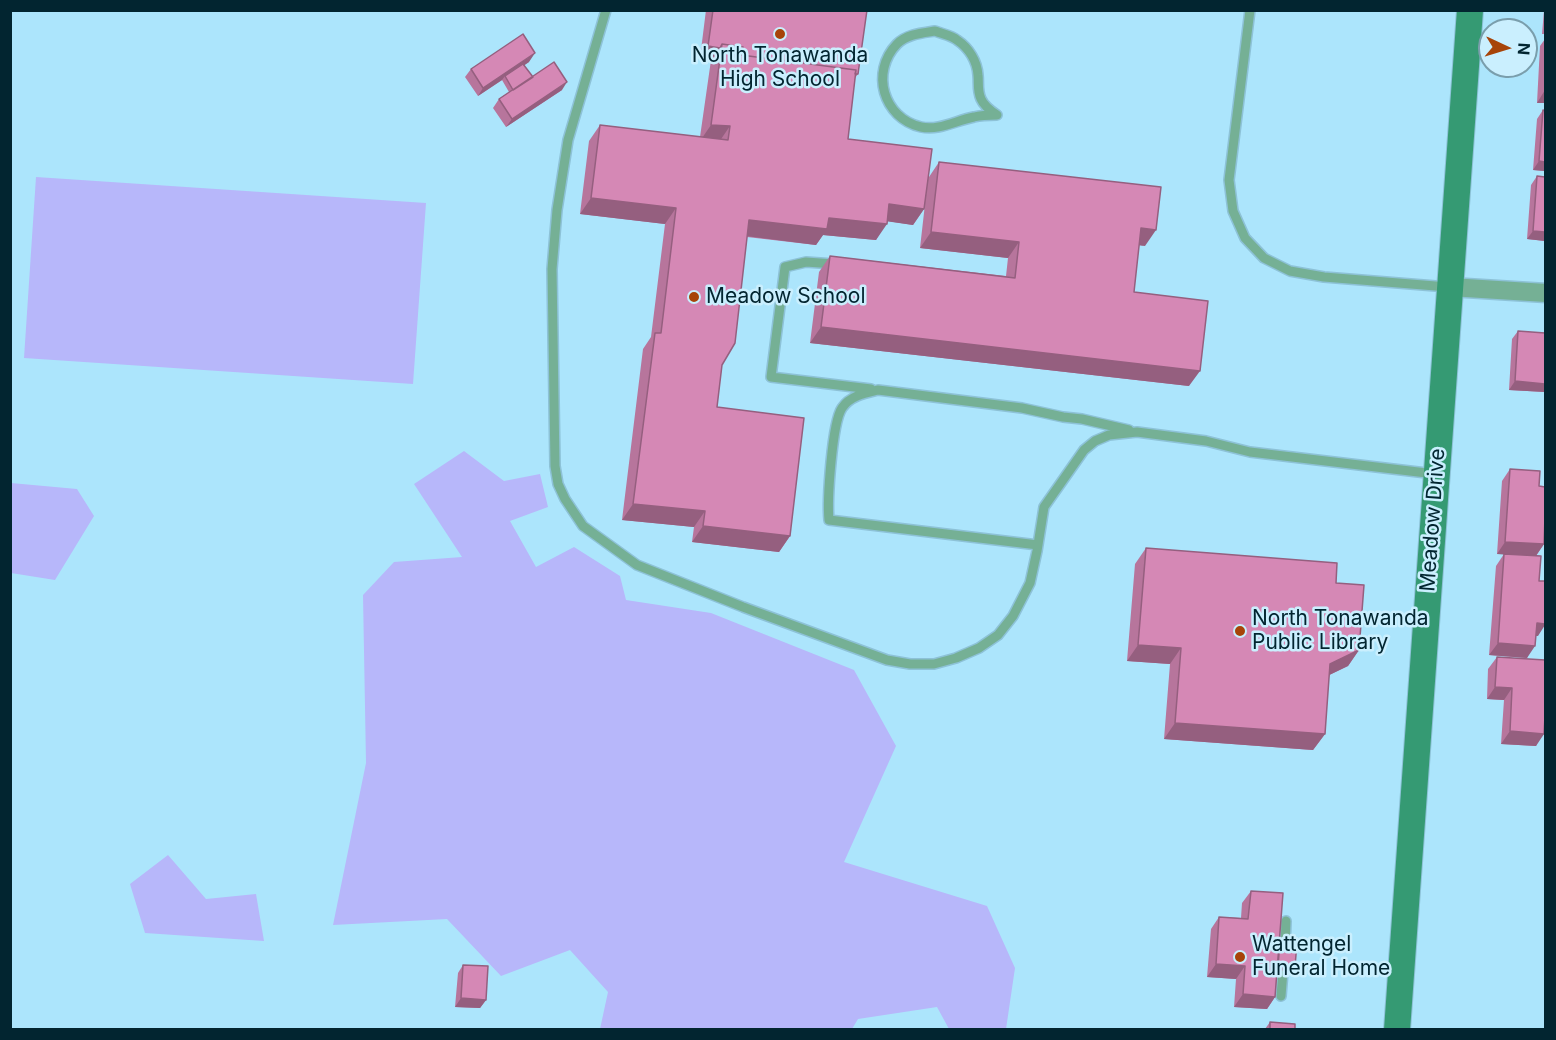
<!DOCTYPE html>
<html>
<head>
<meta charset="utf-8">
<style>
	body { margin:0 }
	#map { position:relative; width:1556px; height:1040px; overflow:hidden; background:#ace5fc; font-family:Inter,sans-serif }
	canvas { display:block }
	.frame { position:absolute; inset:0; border:12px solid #022530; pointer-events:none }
	.north { position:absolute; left:1478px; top:18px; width:60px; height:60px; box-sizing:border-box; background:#caeffe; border:2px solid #7a9eac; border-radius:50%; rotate:94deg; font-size:16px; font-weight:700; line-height:24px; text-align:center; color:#022530 }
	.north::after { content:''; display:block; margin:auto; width:21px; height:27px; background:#a74409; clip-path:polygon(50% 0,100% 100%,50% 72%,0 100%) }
</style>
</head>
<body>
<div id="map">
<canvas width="1556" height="1040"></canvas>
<div class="frame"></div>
<div class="north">N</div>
</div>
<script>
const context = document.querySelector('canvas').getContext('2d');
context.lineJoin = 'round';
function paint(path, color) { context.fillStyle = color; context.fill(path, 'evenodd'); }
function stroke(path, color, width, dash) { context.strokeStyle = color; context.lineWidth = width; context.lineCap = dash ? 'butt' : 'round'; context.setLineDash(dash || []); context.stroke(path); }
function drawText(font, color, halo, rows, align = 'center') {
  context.font = font + ' Inter,sans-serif'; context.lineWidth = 5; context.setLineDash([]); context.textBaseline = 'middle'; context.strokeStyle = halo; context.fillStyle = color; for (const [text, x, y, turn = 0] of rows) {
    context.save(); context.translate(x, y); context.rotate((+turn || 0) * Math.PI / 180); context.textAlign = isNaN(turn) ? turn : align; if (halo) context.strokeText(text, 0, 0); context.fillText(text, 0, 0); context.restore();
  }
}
paint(new Path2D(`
	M 36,177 L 426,203 L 413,384 L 24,358 Z
	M 464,451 L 504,481 L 540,474 L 548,507 L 510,521 L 536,567 L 574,547 L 620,576 L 626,600 L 711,613 L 854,670 L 896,746 L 844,862 L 987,906 L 1015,968 L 1006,1029 L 949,1029 L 937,1007 L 858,1019 L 852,1029 L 600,1029 L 608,992 L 570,950 L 501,976 L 447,919 L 333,925 L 366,763 L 363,595 L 394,562 L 462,557 L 414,484 Z
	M 11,483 L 77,489 L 94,516 L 55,580 L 11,573 Z
	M 168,855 L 206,899 L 256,894 L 264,941 L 145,933 L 130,884 Z`), '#b7b7fa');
const lane = new Path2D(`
	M 606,10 L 568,140 L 557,210 L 552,269 L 555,466 L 558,484 L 565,499 L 583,526 L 637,565 L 743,607 L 887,660 L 910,664 L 934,664 L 956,658 L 979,648 L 998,635 L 1013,616 L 1030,583 L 1037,551 L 1044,507 L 1084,450 L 1095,441 L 1109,435 L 1137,432 L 1206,441 L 1250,452 L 1435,474
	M 1250,10 L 1229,180 L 1233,211 L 1245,238 L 1264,258 L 1290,271 L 1324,277 L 1448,287
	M 935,31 C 942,34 951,35 957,40 C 969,48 977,61 978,75 C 979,84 977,90 981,99 C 984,106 991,111 997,115 C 989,115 982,115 974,117 C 957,120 939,131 921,127 C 883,118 870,72 897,44 C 907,34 922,33 935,31 Z
	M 834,264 L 806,262 L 785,267 L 771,377 L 871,389
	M 1038,545 L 829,520 C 827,500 832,423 842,408 C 850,396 865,393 878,390 L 1022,408 L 1063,417 L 1082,419 L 1129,430
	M 1285,946 L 1286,921
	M 1281,996 L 1283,971`);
const street = new Path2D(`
	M 1450,287 L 1546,293`);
const secondary = new Path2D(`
	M 1397,1030 L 1470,10`);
stroke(lane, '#8dc2d7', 12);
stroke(street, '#8dc2d7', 21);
stroke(secondary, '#8dc2d7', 28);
stroke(lane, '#75b095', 9);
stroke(street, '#75b095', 18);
stroke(secondary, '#359a73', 26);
paint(new Path2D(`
	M 706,10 L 867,10 L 858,74 L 855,78 L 848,139 L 929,177 L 939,162 L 1145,246 L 1139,245 L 1134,292 L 1189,386 L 810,343 L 819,272 L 830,256 L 1006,276 L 1008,258 L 920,248 L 925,204 L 924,209 L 913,225 L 887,221 L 876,240 L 823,235 L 816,245 L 747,237 L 722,365 L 717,407 L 790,536 L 779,552 L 692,542 L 694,527 L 622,520 L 643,349 L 651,337 L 665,224 L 580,214 L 589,141 L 600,125 L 700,137 L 711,60 L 700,58 Z
	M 1544,10 L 1545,10 L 1545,34 L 1542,34 Z
	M 1545,39 L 1545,103 L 1537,103 L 1540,46 Z
	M 529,62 L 524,65 L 533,77 L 562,90 L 506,127 L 493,108 L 499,99 L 509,92 L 502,80 L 478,96 L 465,77 L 471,69 Z
	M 1543,110 L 1545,111 L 1545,171 L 1533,170 L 1537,119 Z
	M 1537,176 L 1545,241 L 1527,239 L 1531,185 Z
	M 1518,331 L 1545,392 L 1509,390 L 1512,339 Z
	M 1510,469 L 1539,486 L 1544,544 L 1536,556 L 1539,581 L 1538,636 L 1536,636 L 1527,658 L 1489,655 L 1496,566 L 1504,554 L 1497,554 L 1502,481 Z
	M 1146,548 L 1336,583 L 1359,650 L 1348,666 L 1329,675 L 1325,734 L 1313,750 L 1164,739 L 1170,664 L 1127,661 L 1135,564 Z
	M 1497,657 L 1545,725 L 1536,746 L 1501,744 L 1504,700 L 1487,699 L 1488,669 Z
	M 1251,891 L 1295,967 L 1293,971 L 1277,970 L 1275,997 L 1267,1009 L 1234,1007 L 1236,979 L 1207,977 L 1211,929 L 1219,917 L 1241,918 L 1242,903 Z
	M 463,965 L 486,1000 L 480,1008 L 455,1007 L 458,973 Z
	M 1270,1022 L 1295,1029 L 1265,1029 Z`), '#b7759c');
paint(new Path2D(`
	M 708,46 L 720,48 L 711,60 L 700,58 Z
	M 535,53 L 529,62 L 506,78 L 505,76 L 502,80 L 478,96 L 483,88 Z
	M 567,82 L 562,90 L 506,127 L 512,119 Z
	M 1545,90 L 1545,103 L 1537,103 Z
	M 711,125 L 730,126 L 719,142 L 700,141 Z
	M 1539,161 L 1545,162 L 1545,171 L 1533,170 Z
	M 591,198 L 676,208 L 665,224 L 580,214 Z
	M 889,204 L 924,209 L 913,225 L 878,220 Z
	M 829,218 L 887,224 L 876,240 L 823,235 L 816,245 L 738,235 L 749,220 Z
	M 1141,228 L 1156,230 L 1145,246 L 1130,244 Z
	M 1533,231 L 1545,232 L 1545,241 L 1527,239 Z
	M 931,232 L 1019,242 L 1008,258 L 920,248 Z
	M 821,327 L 1200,371 L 1189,386 L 810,343 Z
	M 1515,381 L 1545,384 L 1545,392 L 1509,390 Z
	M 633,504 L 705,511 L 694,527 L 622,520 Z
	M 703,526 L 790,536 L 779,552 L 692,542 Z
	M 1505,542 L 1544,544 L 1535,557 L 1497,554 Z
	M 1537,623 L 1545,624 L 1545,625 L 1538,636 L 1528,635 Z
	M 1498,643 L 1535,646 L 1527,658 L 1489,655 Z
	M 1138,645 L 1181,648 L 1170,664 L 1127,661 Z
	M 1359,650 L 1348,666 L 1319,680 L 1330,664 Z
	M 1495,687 L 1512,688 L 1504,700 L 1487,699 Z
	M 1175,723 L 1325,734 L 1313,750 L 1164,739 Z
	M 1510,731 L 1544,734 L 1536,746 L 1501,744 Z
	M 1216,964 L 1245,966 L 1236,979 L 1207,977 Z
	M 1273,966 L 1295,967 L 1293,971 L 1270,970 Z
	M 1243,994 L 1275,997 L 1267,1009 L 1234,1007 Z
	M 461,998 L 486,1000 L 480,1008 L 455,1007 Z`), '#955f7f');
const building = new Path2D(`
	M 713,10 L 867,10 L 858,74 L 855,74 L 856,70 L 741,55 L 743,47 L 722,44 L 720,48 L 708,46 Z
	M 523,34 L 535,53 L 483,88 L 471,69 Z
	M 722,44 L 743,47 L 741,55 L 856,70 L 848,139 L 932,149 L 924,209 L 889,204 L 887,224 L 829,218 L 827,229 L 749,220 L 735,343 L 722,365 L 717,407 L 804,418 L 790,536 L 703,526 L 705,511 L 633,504 L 655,333 L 661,333 L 676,208 L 591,198 L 600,125 L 728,140 L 730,126 L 711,125 Z
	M 554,62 L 567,82 L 512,119 L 499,99 Z
	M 523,64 L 533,77 L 513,90 L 505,76 Z
	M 1543,110 L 1545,111 L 1545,162 L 1539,161 Z
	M 939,162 L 1161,187 L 1156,230 L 1141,228 L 1134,292 L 1208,301 L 1200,371 L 821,327 L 830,256 L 1015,278 L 1019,242 L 931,232 Z
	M 1537,176 L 1545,177 L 1545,232 L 1533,231 Z
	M 1518,331 L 1545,333 L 1545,384 L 1515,381 Z
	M 1510,469 L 1540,471 L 1539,486 L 1545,487 L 1545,517 L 1544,544 L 1505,542 Z
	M 1146,548 L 1337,563 L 1336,583 L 1364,585 L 1359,650 L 1330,664 L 1325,734 L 1175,723 L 1181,648 L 1138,645 Z
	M 1504,554 L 1541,556 L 1539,581 L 1545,581 L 1545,624 L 1537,623 L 1535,646 L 1498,643 Z
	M 1497,657 L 1545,660 L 1545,716 L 1544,734 L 1510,731 L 1512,688 L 1495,687 Z
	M 1251,891 L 1283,893 L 1275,997 L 1243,994 L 1245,966 L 1216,964 L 1219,917 L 1248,919 Z
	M 1280,941 L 1297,942 L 1295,967 L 1278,966 Z
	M 463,965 L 488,966 L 486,1000 L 461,998 Z
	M 1270,1022 L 1295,1024 L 1295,1029 L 1270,1029 Z`);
paint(building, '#d588b5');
stroke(building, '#955f7f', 1.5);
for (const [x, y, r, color] of [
	[780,34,6,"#a74409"],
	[694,297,6,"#a74409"],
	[1240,631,6,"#a74409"],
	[1240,957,6,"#a74409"]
]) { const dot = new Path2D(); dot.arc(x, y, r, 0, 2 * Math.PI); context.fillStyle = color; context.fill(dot); stroke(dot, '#caeffe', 2); }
drawText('21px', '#022530', '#caeffe', [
	["North Tonawanda",780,56,"center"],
	["High School",780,80,"center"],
	["Meadow School",706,297],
	["North Tonawanda",1252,619],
	["Public Library",1252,643],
	["Wattengel",1252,945],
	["Funeral Home",1252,969]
], 'left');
drawText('21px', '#022530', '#caeffe', [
	["Meadow Drive",1433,520,-86]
]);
</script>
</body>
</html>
